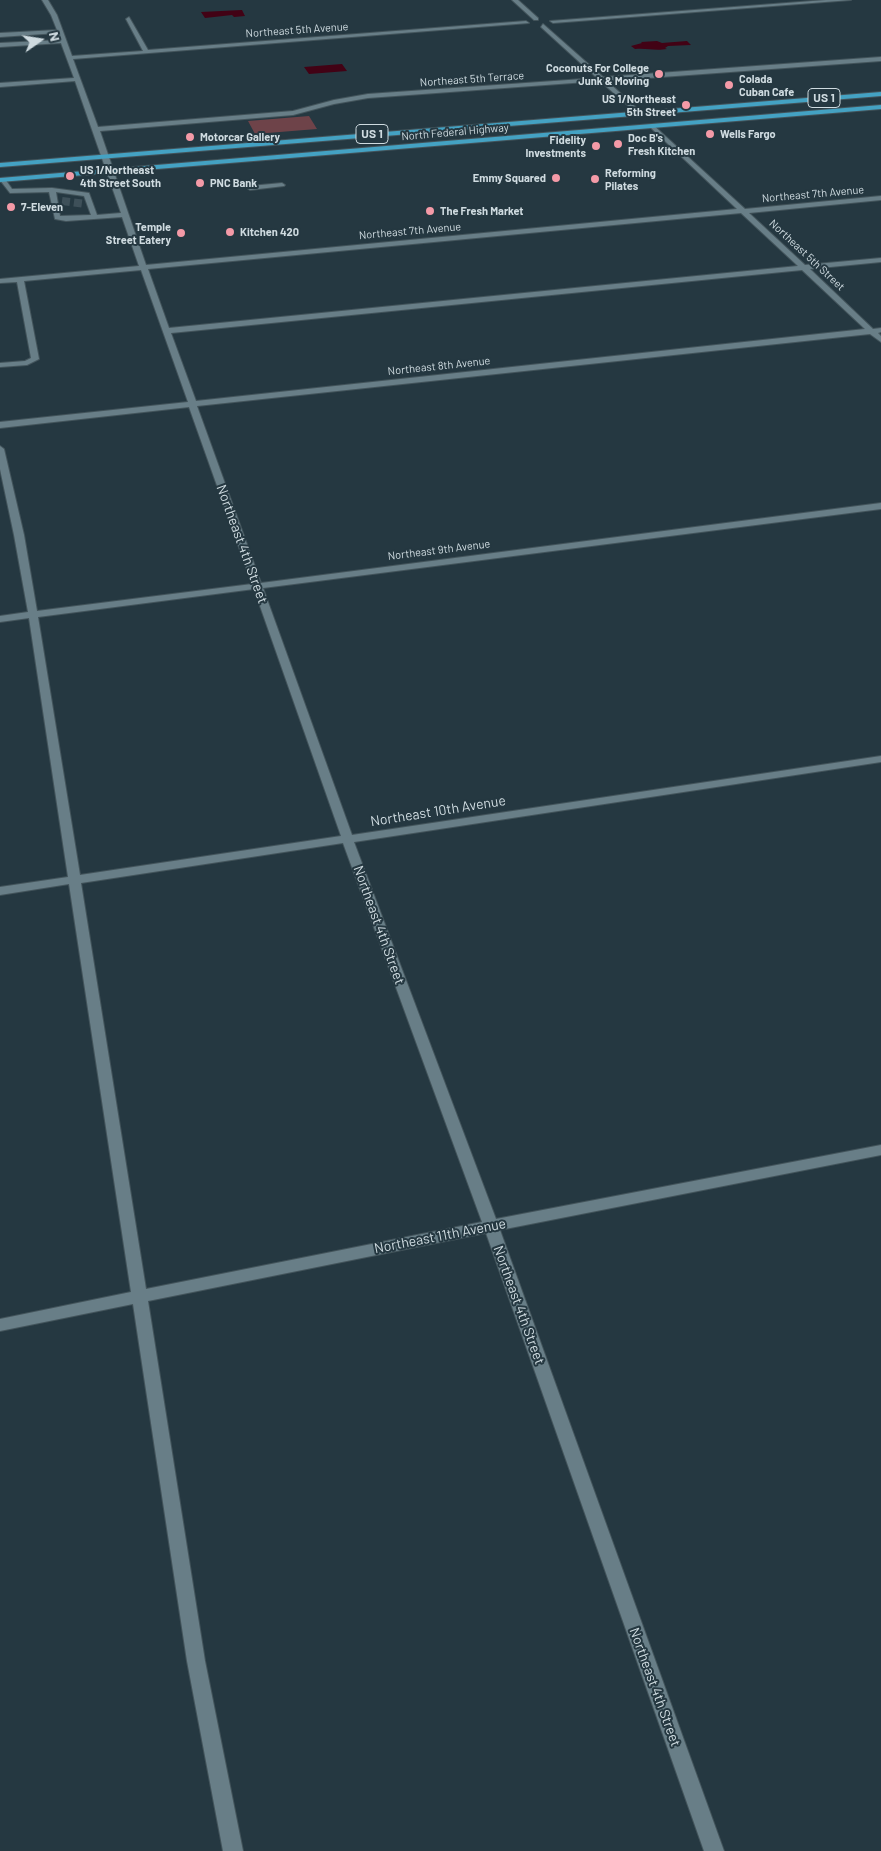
<!DOCTYPE html>
<html>
<head>
<meta charset="utf-8">
<style>
	body { margin:0 }
	#map { position:relative; width:881px; height:1851px; overflow:hidden; background:#253841; font-family:Barlow,sans-serif }
	canvas { display:block }
	.north { position:absolute; left:15px; top:15px; width:50px; height:50px; -webkit-text-stroke:4px #253841; paint-order:stroke; rotate:77deg; font-size:14px; font-weight:700; line-height:20px; text-align:center; color:#cfdbe0 }
	.north::after { content:''; display:block; margin:auto; width:18px; height:22px; background:#cfdbe0; clip-path:polygon(50% 0,100% 100%,50% 72%,0 100%) }
</style>
</head>
<body>
<div id="map">
<canvas width="881" height="1851"></canvas>
<div class="north">N</div>
</div>
<script>
const context = document.querySelector('canvas').getContext('2d');
context.lineJoin = 'round';
function paint(path, color) { context.fillStyle = color; context.fill(path, 'evenodd'); }
function stroke(path, color, width, dash) { context.strokeStyle = color; context.lineWidth = width; context.lineCap = dash ? 'butt' : 'round'; context.setLineDash(dash || []); context.stroke(path); }
function drawText(font, color, halo, rows, align = 'center') {
  context.font = font + ' Barlow,sans-serif'; context.lineWidth = 4; context.setLineDash([]); context.textBaseline = 'middle'; context.strokeStyle = halo; context.fillStyle = color; for (const [text, x, y, turn = 0] of rows) {
    context.save(); context.translate(x, y); context.rotate((+turn || 0) * Math.PI / 180); context.textAlign = isNaN(turn) ? turn : align; if (halo) context.strokeText(text, 0, 0); context.fillText(text, 0, 0); context.restore();
  }
}
paint(new Path2D(`
	M 309,116 L 317,129 L 255,134 L 248,121 Z`), '#6e4349');
paint(new Path2D(`
	M 242,10 L 245,16 L 234,17 L 232,15 L 205,18 L 201,12 Z
	M 657,41 L 662,43 L 687,41 L 691,45 L 668,46 L 665,48 L 667,49 C 654,51 648,48 635,49 L 631,46 L 642,43 L 641,42 Z
	M 342,64 L 347,71 L 309,74 L 304,67 Z`), '#420215');
stroke(new Path2D(`
	M 62,201 L 85,204`), '#3e5059', 8, [8, 4]);
const minor = new Path2D(`
	M 42,0 L 48,0 L 57,15 L 72,56 L 143,51 L 126,19 L 129,17 L 148,50 L 526,21 L 529,23 L 73,59 L 98,127 L 293,111 L 334,100 L 368,94 L 597,78 L 541,27 L 543,24 L 603,77 L 881,57 L 881,61 L 607,81 L 641,112 L 639,115 L 600,81 L 368,98 L 334,104 L 293,115 L 100,131 L 146,265 L 737,209 L 650,127 L 652,124 L 745,209 L 881,196 L 881,200 L 749,213 L 805,265 L 881,258 L 881,262 L 810,269 L 873,329 L 881,328 L 881,332 L 878,333 L 881,336 L 881,342 L 870,334 L 197,406 L 261,583 L 881,503 L 881,509 L 263,588 L 352,835 L 881,756 L 881,762 L 354,842 L 496,1219 L 881,1145 L 881,1155 L 500,1230 L 724,1851 L 704,1851 L 486,1233 L 148,1301 L 205,1661 L 243,1851 L 223,1851 L 187,1661 L 133,1304 L 0,1331 L 0,1319 L 131,1292 L 69,884 L 0,895 L 0,887 L 68,877 L 29,618 L 0,622 L 0,616 L 28,612 L 14,535 L 0,469 L 0,446 L 4,449 L 24,535 L 37,611 L 252,584 L 189,407 L 0,428 L 0,422 L 188,402 L 141,270 L 24,281 L 39,359 L 27,365 L 0,367 L 0,363 L 25,361 L 31,358 L 17,282 L 0,283 L 0,279 L 139,266 L 122,217 L 66,221 L 55,219 L 49,192 L 10,193 L 0,180 L 1,179 L 5,179 L 12,189 L 52,188 L 89,193 L 97,215 L 121,213 L 75,81 L 0,87 L 0,83 L 74,78 L 61,43 L 0,47 L 0,43 L 60,40 L 58,33 L 0,37 L 0,33 L 57,30 L 51,15 ZM 56,192 L 84,196 L 91,215 L 60,216 ZM 741,213 L 798,266 L 169,328 L 148,269 ZM 802,270 L 865,329 L 196,401 L 171,333 ZM 254,589 L 341,836 L 80,875 L 38,617 ZM 343,843 L 482,1222 L 146,1289 L 81,883 Z
	M 512,0 L 518,0 L 538,18 L 538,20 L 534,20 Z
	M 826,0 L 851,0 L 553,23 L 550,21 Z
	M 282,183 L 285,185 L 284,186 L 250,190 L 247,188 L 250,186 Z`);
const major = new Path2D(`
	M 881,92 L 881,96 L 0,167 L 0,163 Z
	M 881,105 L 881,109 L 0,182 L 0,178 Z`);
stroke(minor, '#43545b', 2);
stroke(major, '#43545b', 2);
paint(minor, '#687e87');
paint(major, '#44a2c3');
for (const [x, y, r, color] of [
	[659,74,5,"#f49aa7"],
	[729,85,5,"#f49aa7"],
	[686,105,5,"#f49aa7"],
	[710,134,5,"#f49aa7"],
	[190,137,5,"#f49aa7"],
	[618,144,5,"#f49aa7"],
	[596,146,5,"#f49aa7"],
	[70,176,5,"#f49aa7"],
	[556,178,5,"#f49aa7"],
	[595,179,5,"#f49aa7"],
	[200,183,5,"#f49aa7"],
	[11,207,5,"#f49aa7"],
	[430,211,5,"#f49aa7"],
	[230,232,5,"#f49aa7"],
	[181,233,5,"#f49aa7"]
]) { const dot = new Path2D(); dot.arc(x, y, r, 0, 2 * Math.PI); context.fillStyle = color; context.fill(dot); stroke(dot, '#253841', 2); }
drawText('11px', '#cfdbe0', '#253841', [
	["Northeast 5th Avenue",297,30,-4],
	["Northeast 5th Terrace",472,79,-4],
	["North Federal Highway",455,132,-5],
	["Northeast 7th Avenue",813,194,-5],
	["Northeast 7th Avenue",410,231,-5],
	["Northeast 5th Street",807,255,43],
	["Northeast 8th Avenue",439,366,-6],
	["Northeast 9th Avenue",439,550,-7]
]);
drawText('bold 11px', '#cfdbe0', '#253841', [
	["Coconuts For College",649,68,"right"],
	["Junk & Moving",649,81,"right"],
	["Colada",739,79],
	["Cuban Cafe",739,92],
	["US 1/Northeast",676,99,"right"],
	["5th Street",676,112,"right"],
	["Wells Fargo",720,134],
	["Motorcar Gallery",200,137],
	["Doc B's",628,138],
	["Fresh Kitchen",628,151],
	["Fidelity",586,140,"right"],
	["Investments",586,153,"right"],
	["US 1/Northeast",80,170],
	["4th Street South",80,183],
	["Reforming",605,173],
	["Pilates",605,186],
	["Emmy Squared",546,178,"right"],
	["PNC Bank",210,183],
	["7-Eleven",21,207],
	["The Fresh Market",440,211],
	["Temple",171,227,"right"],
	["Street Eatery",171,240,"right"],
	["Kitchen 420",240,232]
], 'left');
for (const [x, y, w] of [
	[824,98,32],
	[372,134,32]
]) { const box = new Path2D(); box.roundRect(x - w / 2, y - 9.5, w, 19, 4); context.fillStyle = '#253841'; context.fill(box); stroke(box, '#cfdbe0', 1); }
drawText('bold 12px', '#cfdbe0', null, [
	["US 1",824,98],
	["US 1",372,134]
]);
drawText('14px', '#cfdbe0', '#253841', [
	["Northeast 4th Street",242,544,70],
	["Northeast 10th Avenue",438,811,-9],
	["Northeast 4th Street",379,925,70],
	["Northeast 11th Avenue",440,1236,-11],
	["Northeast 4th Street",519,1305,70],
	["Northeast 4th Street",655,1687,70]
]);
</script>
</body>
</html>
